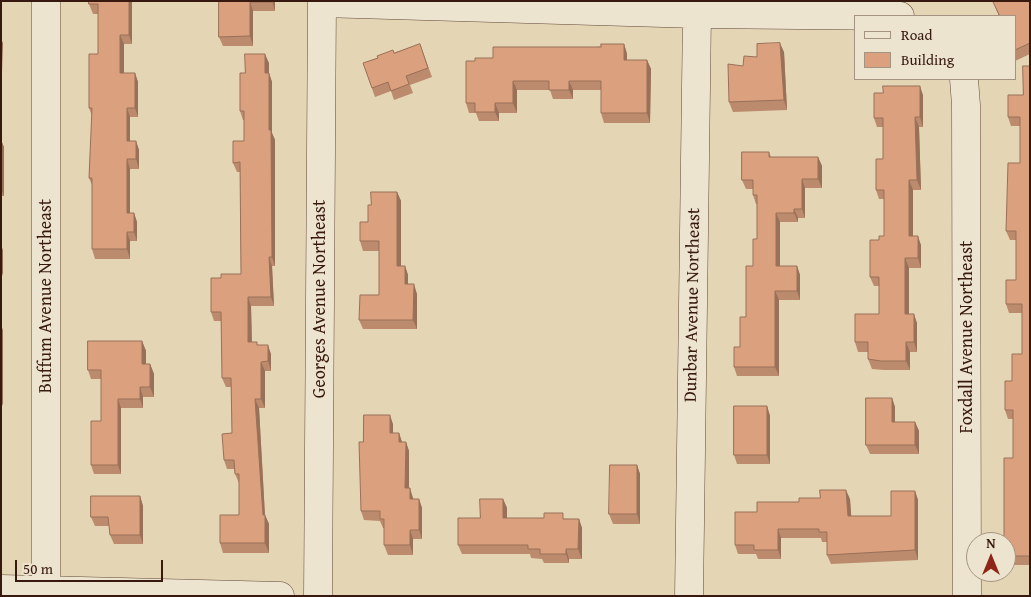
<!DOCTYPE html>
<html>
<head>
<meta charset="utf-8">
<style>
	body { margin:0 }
	#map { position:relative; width:1031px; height:597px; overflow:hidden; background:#e4d5b5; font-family:"Gentium Book Plus",serif }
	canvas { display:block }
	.frame { position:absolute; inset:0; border:2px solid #37190f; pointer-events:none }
	.legend { position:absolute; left:854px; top:15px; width:162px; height:65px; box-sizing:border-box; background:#ede4cf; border:1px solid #a49382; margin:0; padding:6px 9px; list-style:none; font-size:15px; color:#37190f }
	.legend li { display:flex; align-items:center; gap:10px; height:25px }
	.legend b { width:25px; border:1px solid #a49382 }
	.north { position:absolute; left:966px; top:532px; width:50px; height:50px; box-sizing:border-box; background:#ede4cf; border:1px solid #a49382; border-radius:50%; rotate:0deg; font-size:14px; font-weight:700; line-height:20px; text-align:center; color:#37190f }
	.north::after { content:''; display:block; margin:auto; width:18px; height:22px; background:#8f2418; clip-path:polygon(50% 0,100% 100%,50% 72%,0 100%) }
	.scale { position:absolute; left:15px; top:560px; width:148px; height:22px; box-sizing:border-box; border:2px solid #37190f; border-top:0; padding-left:6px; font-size:15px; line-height:18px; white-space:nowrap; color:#37190f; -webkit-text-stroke:4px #ede4cf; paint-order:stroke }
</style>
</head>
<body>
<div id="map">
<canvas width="1031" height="597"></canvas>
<div class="frame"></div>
<ul class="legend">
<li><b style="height:6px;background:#ede4cf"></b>Road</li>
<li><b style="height:14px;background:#dba07e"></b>Building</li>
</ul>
<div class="north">N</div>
<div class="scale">50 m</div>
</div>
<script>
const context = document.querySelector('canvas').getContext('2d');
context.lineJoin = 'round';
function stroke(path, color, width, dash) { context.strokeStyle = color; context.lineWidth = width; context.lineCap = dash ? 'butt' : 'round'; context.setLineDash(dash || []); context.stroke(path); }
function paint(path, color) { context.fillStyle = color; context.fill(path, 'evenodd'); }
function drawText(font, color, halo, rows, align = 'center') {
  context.font = font + ' "Gentium Book Plus",serif'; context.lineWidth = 4; context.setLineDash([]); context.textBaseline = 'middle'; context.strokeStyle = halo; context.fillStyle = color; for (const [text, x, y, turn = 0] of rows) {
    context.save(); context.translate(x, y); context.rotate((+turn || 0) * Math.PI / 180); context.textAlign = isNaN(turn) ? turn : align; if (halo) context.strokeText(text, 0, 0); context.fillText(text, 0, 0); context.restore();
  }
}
const minor = new Path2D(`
	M 46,1 L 46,590
	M 322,3 L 697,14 L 900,16
	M 964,79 L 966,105 L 967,596
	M 1,589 L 280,596
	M 318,596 L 322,1
	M 689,596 L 697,14`);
stroke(minor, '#624838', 29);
stroke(minor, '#ede4cf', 28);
paint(new Path2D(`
	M 132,1 L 132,44 L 124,44 L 124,73 L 135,73 L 138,82 L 138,117 L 130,117 L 130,141 L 136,141 L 139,150 L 139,169 L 130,169 L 130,213 L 134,213 L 137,222 L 137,241 L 130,241 L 130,259 L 95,259 L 92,249 L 92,185 L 89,178 L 92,116 L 89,108 L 98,54 L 98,14 L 93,14 L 89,4 Z
	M 219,1 L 275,1 L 275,11 L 253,11 L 253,46 L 223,46 L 219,37 Z
	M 993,1 L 1030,1 L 1030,54 L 1015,61 L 1015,16 L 999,16 Z
	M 420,44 L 432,77 L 410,85 L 413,93 L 394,100 L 391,91 L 375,97 L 363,63 Z
	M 624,44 L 627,54 L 627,60 L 647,60 L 651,69 L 650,123 L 604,123 L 601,113 L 601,90 L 573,90 L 573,99 L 553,99 L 550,90 L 517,90 L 517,113 L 499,113 L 499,121 L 479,121 L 476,113 L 469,113 L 466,103 L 475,61 L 493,58 Z
	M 784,52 L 787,110 L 733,112 L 729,102 L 743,66 L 757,57 Z
	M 269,63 L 269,73 L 272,82 L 272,133 L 275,140 L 275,266 L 272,266 L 274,306 L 251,306 L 252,342 L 258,345 L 271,354 L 271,371 L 265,371 L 265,408 L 259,408 L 265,515 L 269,524 L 269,553 L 223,553 L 220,543 L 239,515 L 239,483 L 235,474 L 234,469 L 227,469 L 224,460 L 232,433 L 231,387 L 226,387 L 222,378 L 221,321 L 214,321 L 211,312 L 221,278 L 241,274 L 240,172 L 237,172 L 233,163 L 244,141 L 244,120 L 243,120 L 240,111 L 245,73 Z
	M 1030,66 L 1030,565 L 1007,565 L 1006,562 L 1006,542 L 1013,458 L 1013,419 L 1008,419 L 1005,410 L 1012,381 L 1022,354 L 1022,313 L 1009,313 L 1006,304 L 1016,280 L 1016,240 L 1010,240 L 1006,231 L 1020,163 L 1020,126 L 1011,126 L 1008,117 L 1023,95 Z
	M 923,95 L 923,127 L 919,127 L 921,190 L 913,190 L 913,236 L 921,245 L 921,268 L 909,268 L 909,314 L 917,323 L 917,352 L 910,352 L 910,370 L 884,370 L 872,369 L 868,359 L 868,352 L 858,352 L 855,342 L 879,314 L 879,286 L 874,286 L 870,277 L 879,240 L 884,236 L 884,199 L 879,199 L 876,190 L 883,159 L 883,127 L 877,127 L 874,118 Z
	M 1,140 L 4,147 L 4,196 L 1,196 Z
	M 769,152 L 771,157 L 818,157 L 822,166 L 822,188 L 805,188 L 805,218 L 798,218 L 798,222 L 780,222 L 780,266 L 797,266 L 800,275 L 800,300 L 779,300 L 779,376 L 737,376 L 734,367 L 740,347 L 746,317 L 753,266 L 757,239 L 757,204 L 756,204 L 753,195 L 753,189 L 746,189 L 742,180 Z
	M 397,192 L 401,201 L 401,266 L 405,266 L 408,275 L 408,284 L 417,294 L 417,329 L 363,329 L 359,320 L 379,295 L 379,251 L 363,251 L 360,241 L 368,222 L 371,205 Z
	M 142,341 L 146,351 L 146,364 L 150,364 L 154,374 L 154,397 L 143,397 L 143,408 L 121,408 L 121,474 L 94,474 L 91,465 L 101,421 L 101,379 L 91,379 L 88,370 Z
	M 892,398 L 895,407 L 895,422 L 915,422 L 919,431 L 919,454 L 870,454 L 866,445 Z
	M 767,406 L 770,416 L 770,464 L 737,464 L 734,455 Z
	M 393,424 L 393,433 L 399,433 L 402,442 L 406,442 L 409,451 L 409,488 L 413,499 L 419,499 L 422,508 L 422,539 L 413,539 L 413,555 L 388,555 L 384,545 L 384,528 L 383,528 L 380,521 L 364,520 L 361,511 Z
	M 637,465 L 640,474 L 640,524 L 613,524 L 609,514 Z
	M 915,491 L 918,500 L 918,560 L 831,564 L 827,555 L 827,542 L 822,542 L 821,538 L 781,538 L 781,559 L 758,559 L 756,554 L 738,554 L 735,545 L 757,512 L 799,502 L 850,499 L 851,516 L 891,516 Z
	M 140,496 L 143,506 L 143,544 L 114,544 L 110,535 L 109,526 L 95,526 L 91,517 Z
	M 503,499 L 507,508 L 507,518 L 579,519 L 582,528 L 582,559 L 569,559 L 569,563 L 544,563 L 542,559 L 531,558 L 530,554 L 462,554 L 458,545 L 480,518 Z`), '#bc8a6c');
paint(new Path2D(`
	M 129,1 L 132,1 L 132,44 L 129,35 Z
	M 272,1 L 275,1 L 275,11 Z
	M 250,2 L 253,11 L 253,46 L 250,36 Z
	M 120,35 L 124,44 L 124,82 L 120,73 Z
	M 1,39 L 3,43 L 1,102 Z
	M 780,43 L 784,52 L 787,110 L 784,100 Z
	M 624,44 L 627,54 L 627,69 L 624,60 Z
	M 265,54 L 269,63 L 269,82 L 265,73 Z
	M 647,60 L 651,69 L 650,123 L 647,113 Z
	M 135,73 L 138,82 L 138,117 L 135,108 Z
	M 269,73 L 272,82 L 272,133 L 275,140 L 275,266 L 272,257 L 269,130 Z
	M 513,81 L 517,90 L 517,113 L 513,103 Z
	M 569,81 L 573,90 L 573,99 L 569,90 Z
	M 920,86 L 923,95 L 923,127 L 920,117 Z
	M 495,103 L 499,113 L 499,121 L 495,112 Z
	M 127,108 L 130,117 L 130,150 L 127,141 Z
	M 915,117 L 919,127 L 921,190 L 917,180 Z
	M 1,140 L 4,147 L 4,196 L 1,189 Z
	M 136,141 L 139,150 L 139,169 L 136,159 Z
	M 818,157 L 822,166 L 822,188 L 818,179 Z
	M 127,159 L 130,169 L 130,222 L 127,213 Z
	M 802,179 L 805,188 L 805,218 L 802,209 Z
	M 909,180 L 913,190 L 913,245 L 909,236 Z
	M 397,192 L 401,201 L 401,275 L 397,266 Z
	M 794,209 L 798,218 L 798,222 L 794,213 Z
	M 134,213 L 137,222 L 137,241 L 134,232 Z
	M 776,213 L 780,222 L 780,275 L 776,266 Z
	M 127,232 L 130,241 L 130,259 L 127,249 Z
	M 918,236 L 921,245 L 921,268 L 918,258 Z
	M 1,245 L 3,250 L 3,276 L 1,270 Z
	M 269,257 L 272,266 L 274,306 L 271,297 Z
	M 905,258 L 909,268 L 909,323 L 905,314 Z
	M 405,266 L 408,275 L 408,294 L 405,284 Z
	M 797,266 L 800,275 L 800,300 L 797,291 Z
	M 414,284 L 417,294 L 417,329 L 413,320 Z
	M 775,291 L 779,300 L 779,376 L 775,367 Z
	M 248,297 L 251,306 L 252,351 L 248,342 Z
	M 914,314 L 917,323 L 917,352 L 914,342 Z
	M 1,325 L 3,330 L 3,406 L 1,401 Z
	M 142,341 L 146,351 L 146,374 L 142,364 Z
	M 906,342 L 910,352 L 910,370 L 906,361 Z
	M 268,345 L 271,354 L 271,371 L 268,361 Z
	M 261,362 L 265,371 L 265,408 L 261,399 Z
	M 150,364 L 154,374 L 154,397 L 150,387 Z
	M 140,387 L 143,397 L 143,408 L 140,399 Z
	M 892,398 L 895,407 L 895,431 L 892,422 Z
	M 118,399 L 121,408 L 121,474 L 118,465 Z
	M 255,399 L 259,408 L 265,517 L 265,515 L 269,524 L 269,553 L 265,543 L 263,515 Z
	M 767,406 L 770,416 L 770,464 L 767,455 Z
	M 390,415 L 393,424 L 393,442 L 390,433 Z
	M 915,422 L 919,431 L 919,454 L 915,445 Z
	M 399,433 L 402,442 L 399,442 Z
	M 406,442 L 409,451 L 409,498 L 405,488 Z
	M 637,465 L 640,474 L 640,524 L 637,514 Z
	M 410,488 L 413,498 L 413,508 L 410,499 Z
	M 846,490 L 850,499 L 852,526 L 848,516 Z
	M 915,491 L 918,500 L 918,560 L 915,550 Z
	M 140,496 L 143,506 L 143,544 L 140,535 Z
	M 419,499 L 422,508 L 422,539 L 419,530 Z
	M 503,499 L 507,508 L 507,527 L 503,518 Z
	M 579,519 L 582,528 L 582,559 L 578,549 Z
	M 778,529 L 781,538 L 781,559 L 778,550 Z
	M 410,530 L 413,539 L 413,555 L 410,545 Z
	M 566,549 L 569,559 L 569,563 L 566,554 Z`), '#997058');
const building = new Path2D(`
	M 89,1 L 129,1 L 129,35 L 120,35 L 120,73 L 135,73 L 135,108 L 127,108 L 127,141 L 136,141 L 136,159 L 127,159 L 127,213 L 134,213 L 134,232 L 127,232 L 127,249 L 92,249 L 92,178 L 89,178 L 92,108 L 89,108 L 89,54 L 98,54 L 98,4 L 89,4 Z
	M 219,1 L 272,1 L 272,2 L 250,2 L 250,36 L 219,37 Z
	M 993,1 L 1030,1 L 1030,43 L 1015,50 L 1015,16 L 1000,16 Z
	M 780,43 L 784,100 L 729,102 L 728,64 L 743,66 L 744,56 L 757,57 L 757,44 Z
	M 420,44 L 428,68 L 406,76 L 409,84 L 391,91 L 388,82 L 372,88 L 363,63 L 378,58 L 377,56 L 393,50 L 394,53 Z
	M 601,44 L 624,44 L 624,60 L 647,60 L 647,113 L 601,113 L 601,81 L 569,81 L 569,90 L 549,90 L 549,81 L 513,81 L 513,103 L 495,103 L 495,112 L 475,112 L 475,103 L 466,103 L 466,61 L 475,61 L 475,58 L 493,58 L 493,47 L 601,47 Z
	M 245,54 L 265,54 L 265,73 L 269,73 L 269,130 L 271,130 L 272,257 L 269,257 L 271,297 L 248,297 L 248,342 L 257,342 L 257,345 L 268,345 L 268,361 L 261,362 L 261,399 L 255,399 L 263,515 L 265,515 L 265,543 L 220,543 L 220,515 L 239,515 L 239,474 L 235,474 L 234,460 L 224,460 L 222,434 L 232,433 L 231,378 L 222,378 L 221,312 L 211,312 L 211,278 L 221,278 L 221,274 L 241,274 L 240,162 L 233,163 L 233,141 L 244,141 L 244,111 L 240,111 L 240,73 L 245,73 Z
	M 1023,66 L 1030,66 L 1030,556 L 1006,556 L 1006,542 L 1004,542 L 1004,458 L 1013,458 L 1013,410 L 1005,410 L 1005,381 L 1012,381 L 1012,354 L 1022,354 L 1022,304 L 1006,304 L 1006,280 L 1016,280 L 1016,231 L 1006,231 L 1008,163 L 1020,163 L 1020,117 L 1008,117 L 1008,95 L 1023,95 Z
	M 883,86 L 920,86 L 920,117 L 915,117 L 917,180 L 909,180 L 909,236 L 918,236 L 918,258 L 905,258 L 905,314 L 914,314 L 914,342 L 906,342 L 906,361 L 881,361 L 868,359 L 868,342 L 855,342 L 855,314 L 879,314 L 879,277 L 870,277 L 870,240 L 879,240 L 879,236 L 884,236 L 884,190 L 876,190 L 876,159 L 883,159 L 883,118 L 874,118 L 874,93 L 883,93 Z
	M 742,152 L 769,152 L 769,157 L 818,157 L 818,179 L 802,179 L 802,209 L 794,209 L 794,213 L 776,213 L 776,266 L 797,266 L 797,291 L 775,291 L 775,367 L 734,367 L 734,347 L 740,347 L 740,317 L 746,317 L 746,266 L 753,266 L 753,239 L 757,239 L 757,195 L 753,195 L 753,180 L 742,180 Z
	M 371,192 L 397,192 L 397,266 L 405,266 L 405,284 L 414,284 L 413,320 L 359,320 L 360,295 L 379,295 L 379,241 L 360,241 L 360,222 L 368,222 L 368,205 L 371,205 Z
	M 88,341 L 142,341 L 142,364 L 150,364 L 150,387 L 140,387 L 140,399 L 118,399 L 118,465 L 91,465 L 91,421 L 101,421 L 101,370 L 88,370 Z
	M 866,398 L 892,398 L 892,422 L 915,422 L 915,445 L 866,445 Z
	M 734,406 L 767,406 L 767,455 L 734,455 Z
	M 364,415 L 390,415 L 390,433 L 399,433 L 399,442 L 406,442 L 405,488 L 410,488 L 410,499 L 419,499 L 419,530 L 410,530 L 410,545 L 384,545 L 384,519 L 380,519 L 380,511 L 361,511 L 359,442 L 363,442 Z
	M 610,465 L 637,465 L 637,514 L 609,514 Z
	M 820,490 L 846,490 L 848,516 L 891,516 L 891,491 L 915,491 L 915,550 L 827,555 L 827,532 L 819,532 L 819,529 L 778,529 L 778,550 L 754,550 L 754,545 L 735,545 L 735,512 L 757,512 L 757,502 L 799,502 L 799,498 L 820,498 Z
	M 91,496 L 140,496 L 140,535 L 110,535 L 108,517 L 91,517 Z
	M 480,499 L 503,499 L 503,518 L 544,518 L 544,513 L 563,513 L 563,519 L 579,519 L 578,549 L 566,549 L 566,554 L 540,554 L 540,549 L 528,549 L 528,545 L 458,545 L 458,518 L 480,518 Z`);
paint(building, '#dba07e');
stroke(building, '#997058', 1);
drawText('18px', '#37190f', '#ede4cf', [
	["Buffum Avenue Northeast",46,296,-90],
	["Georges Avenue Northeast",320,299,-90],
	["Dunbar Avenue Northeast",693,305,-89],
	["Foxdall Avenue Northeast",967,337,-90]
]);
</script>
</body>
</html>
